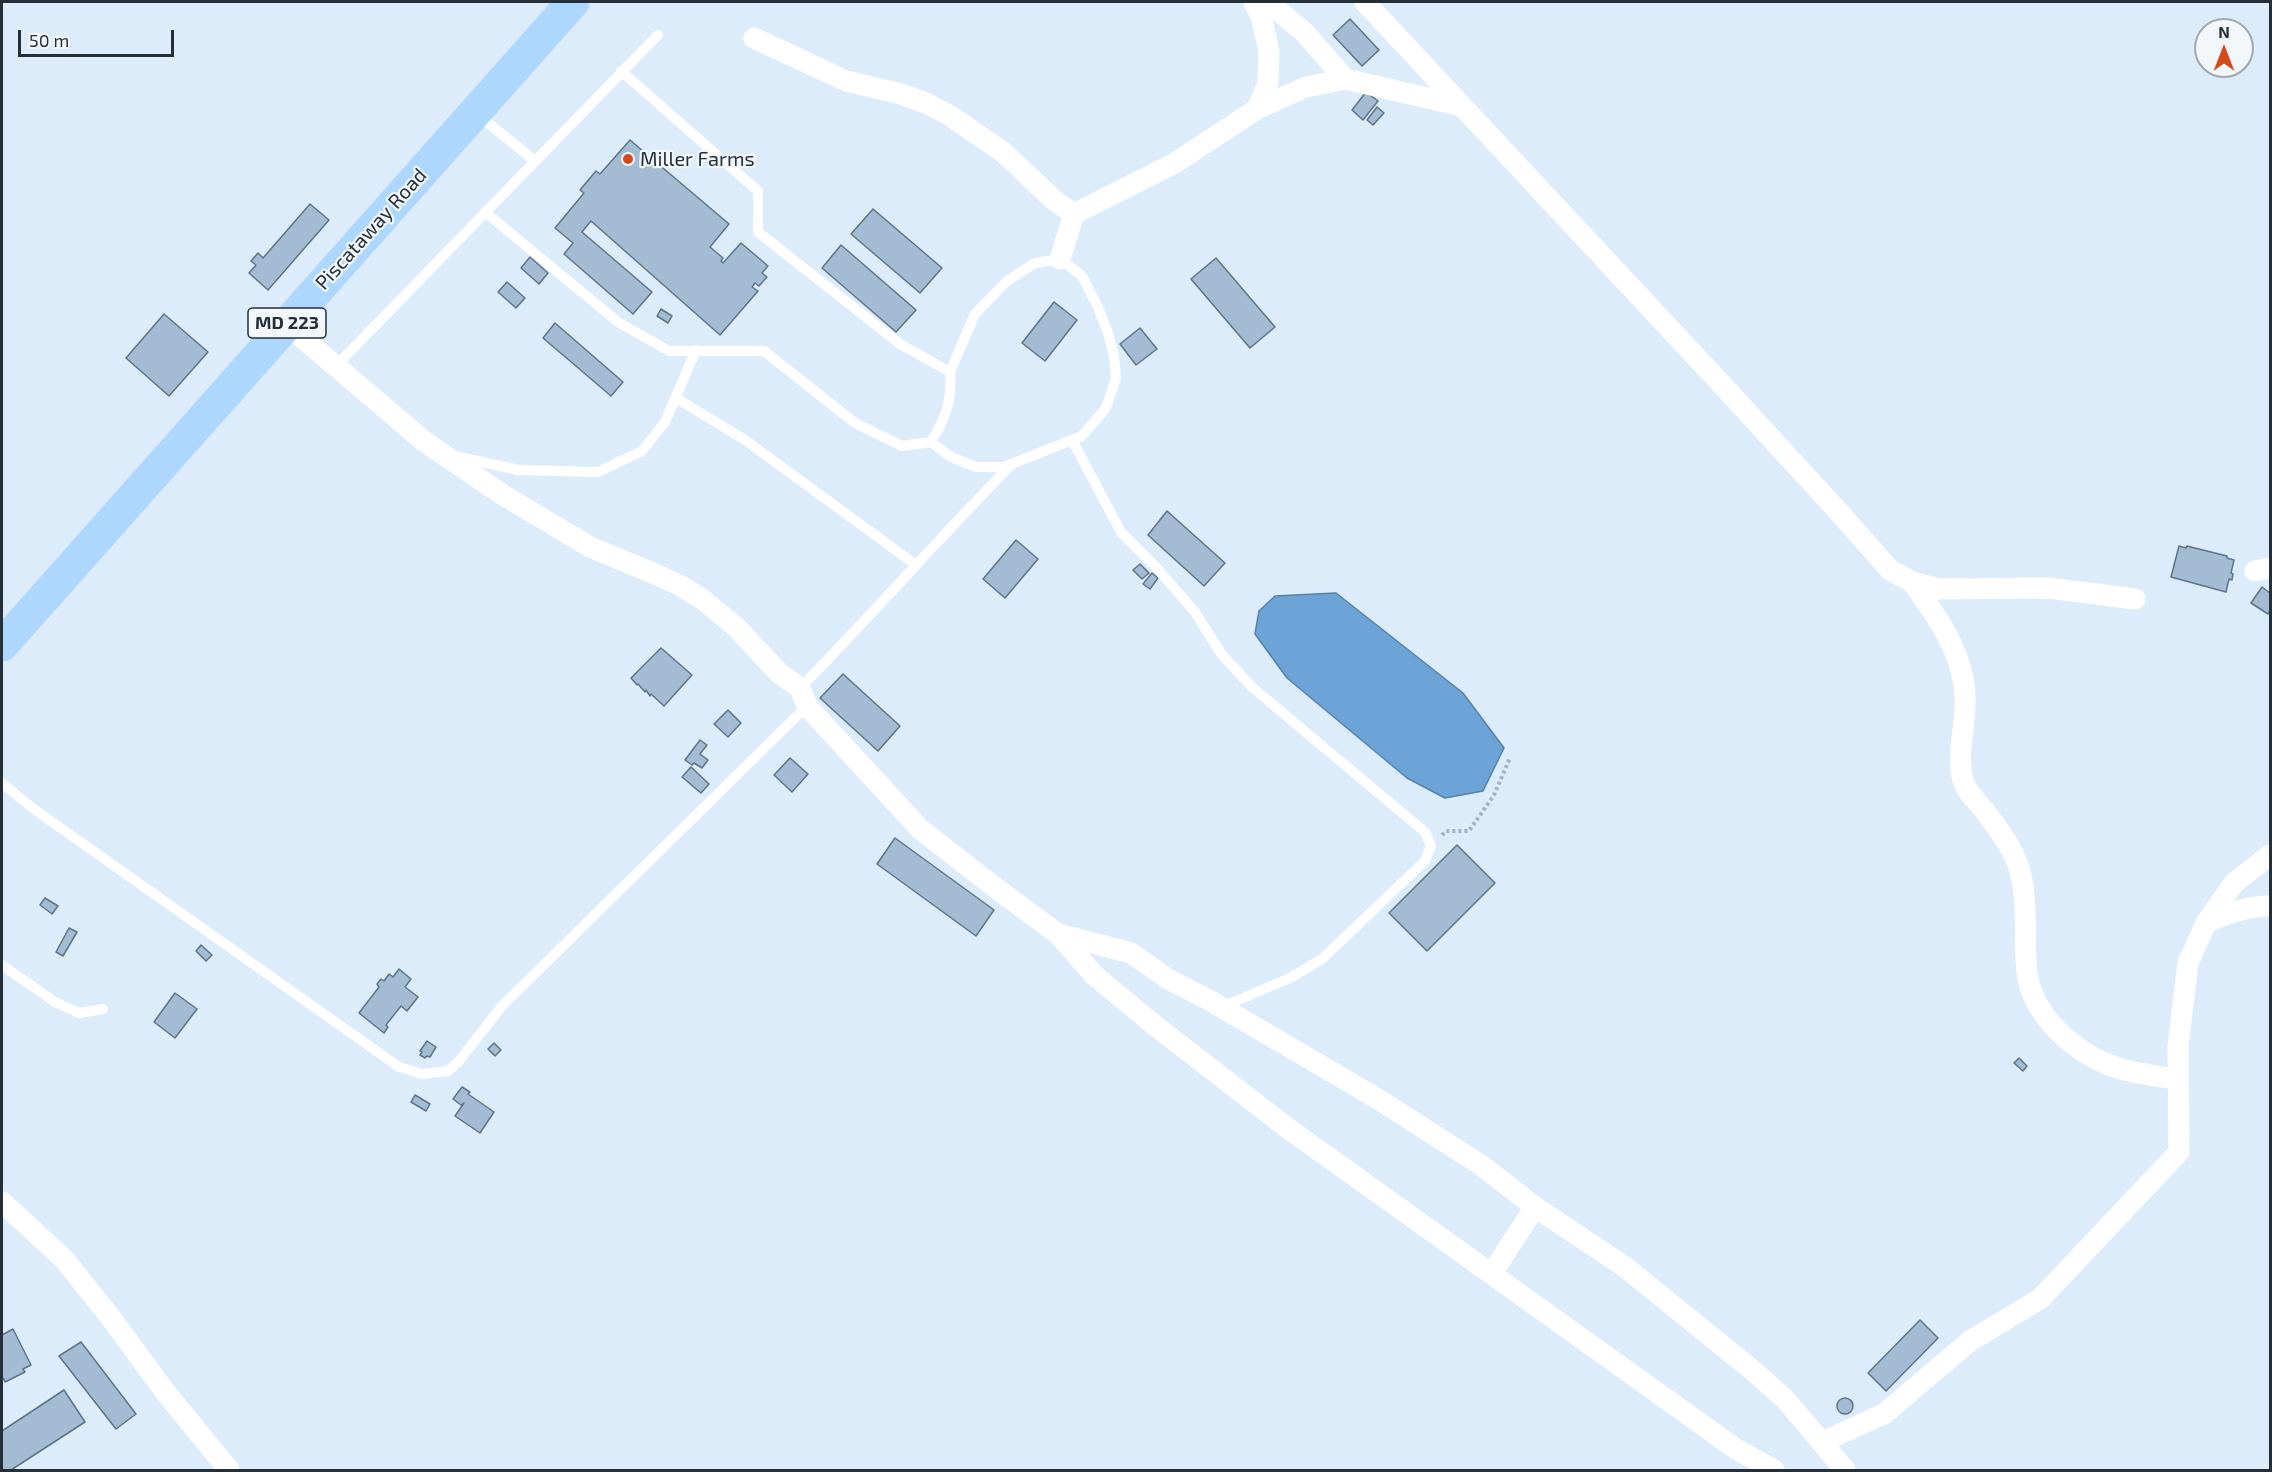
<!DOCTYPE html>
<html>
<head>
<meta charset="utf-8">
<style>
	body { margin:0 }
	#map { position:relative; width:2272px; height:1472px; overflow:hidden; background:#dcecfa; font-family:"Exo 2",sans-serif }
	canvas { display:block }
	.frame { position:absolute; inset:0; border:3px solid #252f38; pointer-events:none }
	.north { position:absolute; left:2194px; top:18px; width:60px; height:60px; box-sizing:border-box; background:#f2f7fc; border:2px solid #a0a7ae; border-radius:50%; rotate:0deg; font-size:16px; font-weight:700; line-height:24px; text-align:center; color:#252f38 }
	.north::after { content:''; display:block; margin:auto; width:21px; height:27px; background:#d24a1e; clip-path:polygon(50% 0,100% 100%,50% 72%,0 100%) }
	.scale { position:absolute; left:18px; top:30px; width:156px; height:27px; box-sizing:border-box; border:3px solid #252f38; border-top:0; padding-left:8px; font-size:18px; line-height:21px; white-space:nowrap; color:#252f38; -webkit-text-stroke:4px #f2f7fc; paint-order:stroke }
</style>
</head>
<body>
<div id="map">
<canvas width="2272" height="1472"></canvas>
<div class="frame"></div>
<div class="north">N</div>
<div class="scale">50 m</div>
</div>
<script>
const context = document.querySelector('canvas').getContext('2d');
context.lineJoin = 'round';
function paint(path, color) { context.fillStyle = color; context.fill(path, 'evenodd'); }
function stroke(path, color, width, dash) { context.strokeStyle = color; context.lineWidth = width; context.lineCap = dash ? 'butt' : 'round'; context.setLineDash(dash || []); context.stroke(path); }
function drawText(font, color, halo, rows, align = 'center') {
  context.font = font + ' "Exo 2",sans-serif'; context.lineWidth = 4.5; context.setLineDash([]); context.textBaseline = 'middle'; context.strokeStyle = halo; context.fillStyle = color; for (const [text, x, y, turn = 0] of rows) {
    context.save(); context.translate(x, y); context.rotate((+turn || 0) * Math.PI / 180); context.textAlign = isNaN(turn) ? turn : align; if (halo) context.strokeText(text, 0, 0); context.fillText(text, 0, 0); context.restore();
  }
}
const water = new Path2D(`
	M 1336,593 L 1463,693 L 1504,748 L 1483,791 L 1445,798 L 1407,778 L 1287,678 L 1255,634 L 1259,611 L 1275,596 Z`);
paint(water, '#6ca4d7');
stroke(water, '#5781a7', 1.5);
const building = new Path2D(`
	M 1350,19 L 1379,50 L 1362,66 L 1333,35 Z
	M 1366,92 L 1378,101 L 1363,120 L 1352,110 Z
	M 1377,107 L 1384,113 L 1373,125 L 1367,120 Z
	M 630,140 L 729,224 L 710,247 L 723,258 L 721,261 L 723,263 L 741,243 L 768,266 L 762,273 L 767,277 L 759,286 L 755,283 L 752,287 L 758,291 L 720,335 L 591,221 L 582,232 L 652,292 L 633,314 L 564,254 L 573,243 L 555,228 L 584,193 L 580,190 L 596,171 L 600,174 Z
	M 310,204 L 329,220 L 268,290 L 249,273 L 256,265 L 251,261 L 258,253 L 263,258 Z
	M 873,209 L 942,268 L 920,293 L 851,234 Z
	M 841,245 L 916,310 L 896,332 L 822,268 Z
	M 530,257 L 548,273 L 539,284 L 521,268 Z
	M 1216,258 L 1275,327 L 1250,348 L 1191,279 Z
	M 507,282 L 525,298 L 516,308 L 498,292 Z
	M 1054,302 L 1077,320 L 1045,361 L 1022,343 Z
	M 661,309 L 672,316 L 668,323 L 657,316 Z
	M 164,314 L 208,352 L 169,396 L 126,358 Z
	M 555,323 L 623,382 L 611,396 L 543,338 Z
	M 1140,328 L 1157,349 L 1136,365 L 1120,344 Z
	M 1167,511 L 1225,563 L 1204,586 L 1148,535 Z
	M 1016,540 L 1038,559 L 1005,598 L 983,579 Z
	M 2179,546 L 2186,548 L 2187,546 L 2227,556 L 2227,558 L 2234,560 L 2231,573 L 2233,574 L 2232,580 L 2229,579 L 2226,592 L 2171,577 Z
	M 1140,564 L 1149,573 L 1142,579 L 1133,570 Z
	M 1152,573 L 1158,578 L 1150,589 L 1143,584 Z
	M 2262,587 L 2270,593 L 2270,611 L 2268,614 L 2251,603 Z
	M 661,648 L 692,675 L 664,706 L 651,694 L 650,696 L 646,690 L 645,692 L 638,684 L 637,685 L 631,678 Z
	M 843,674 L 900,726 L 878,751 L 820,698 Z
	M 728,710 L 741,723 L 728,737 L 714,724 Z
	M 700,740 L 707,745 L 700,754 L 708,760 L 702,768 L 694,763 L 692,765 L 685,760 Z
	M 790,758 L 808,774 L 792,792 L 774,775 Z
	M 691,767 L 709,784 L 701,793 L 682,777 Z
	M 895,838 L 994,910 L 976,936 L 877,864 Z
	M 1457,845 L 1495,883 L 1427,951 L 1389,913 Z
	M 45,898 L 58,906 L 52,914 L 40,905 Z
	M 69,928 L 77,932 L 63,956 L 56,952 Z
	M 201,945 L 212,955 L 206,961 L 196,951 Z
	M 399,969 L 411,979 L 405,987 L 418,997 L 407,1011 L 401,1006 L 386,1025 L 388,1027 L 384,1033 L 359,1013 L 379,987 L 377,984 L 381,979 L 384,981 L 389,974 L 393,977 Z
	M 175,993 L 197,1009 L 175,1038 L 154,1022 Z
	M 427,1041 L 436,1047 L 430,1057 L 427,1056 L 425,1058 L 420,1055 L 422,1052 L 420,1051 Z
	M 494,1043 L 501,1050 L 495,1056 L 488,1049 Z
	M 2019,1058 L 2027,1066 L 2023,1071 L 2014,1063 Z
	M 462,1087 L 470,1092 L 468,1094 L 494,1112 L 480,1133 L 455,1116 L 464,1103 L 461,1105 L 453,1099 Z
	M 415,1095 L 430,1104 L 426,1111 L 411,1102 Z
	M 1920,1320 L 1938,1338 L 1886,1391 L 1868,1373 Z
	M 13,1329 L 31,1365 L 23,1369 L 25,1372 L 5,1382 L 4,1379 L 2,1380 L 2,1335 Z
	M 81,1342 L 136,1414 L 116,1429 L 59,1356 Z
	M 64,1390 L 85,1422 L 11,1470 L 2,1470 L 2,1431 Z
	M1837 1406a8 8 0 1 1 16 0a8 8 0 1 1-16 0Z`);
paint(building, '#a3bcd4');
stroke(building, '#5d7489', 1.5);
stroke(new Path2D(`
	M 1442,835 L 1446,831 L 1469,831 L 1494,795 L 1510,758`), '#a4b2bf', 4, [3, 3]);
stroke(new Path2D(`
	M 621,71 L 758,191 L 758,232 L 900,344 L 950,372 L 975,314 L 1007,281 L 1035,263 L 1060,259 L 1082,276 L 1098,307 L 1108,333 L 1114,356 L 1116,378 L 1106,408 L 1082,436 L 1004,467 L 976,467 L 951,457 L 931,442
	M 477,114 L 535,161
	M 485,212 L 618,322 L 669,351 L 764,351 L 855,423 L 902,446 L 931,442 C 946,417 952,402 950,372
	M 335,367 L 658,35
	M 676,398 L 745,440 L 916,565
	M 1072,440 L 1121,532 L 1155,566 L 1195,612 L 1222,655 L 1253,688 L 1425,832 L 1431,846 L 1425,861 L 1322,959 L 1290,978 L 1222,1007
	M 455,456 L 518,470 L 598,472 L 642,451 L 665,422 L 696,350
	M 800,688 C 872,615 940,537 1012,464
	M 2,783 L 31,807 L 399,1067 L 422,1074 L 448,1071 L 459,1061 L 502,1006 L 807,706
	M 2,965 L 55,1002 L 79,1013 L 103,1009`), '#fff', 10);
stroke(new Path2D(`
	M 1268,2 L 1305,33 L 1345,79 L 1462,106
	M 1365,2 L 1726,389 L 1837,510 L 1890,570 L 1912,582 L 1938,589 L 2049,588 L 2135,599
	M 754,38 L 846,81 L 901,94 L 926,103 L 949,115 L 1003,152 L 1054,200 L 1074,214 L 1175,163 L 1257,109 L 1268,83 L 1269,51 L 1261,16 L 1254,2
	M 1257,109 L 1306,87 L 1345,79
	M 1060,259 L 1074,214
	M 286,324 L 425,442 L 503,495 L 590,547 L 655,574 L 681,586 L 702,599 L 736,627 L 779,673 L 800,688 L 807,706 L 920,829 L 993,886 L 1058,934 L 1094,975 L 1153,1024 L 1286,1127 L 1736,1449 L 1774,1470
	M 2255,571 L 2270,568
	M 1912,582 C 1937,616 1965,655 1965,700 C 1966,725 1957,751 1962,776 C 1965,791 1975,799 1984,810 C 1997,827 2013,848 2019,868 C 2029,902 2023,937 2027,972 C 2032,1016 2075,1053 2115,1067 C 2135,1074 2156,1076 2177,1079
	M 2206,923 C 2227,913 2247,906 2270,906
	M 1058,934 L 1131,953 L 1168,979 L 1209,1000 L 1378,1099 L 1481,1165 L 1535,1207 L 1625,1267 L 1751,1369 L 1785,1399 L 1845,1470
	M 2,1202 L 64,1259 L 111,1318 L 166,1393 L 229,1470
	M 1492,1273 L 1535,1207
	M 1822,1442 L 1884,1414 L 1970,1341 L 2040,1299 L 2179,1152 L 2178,1045 L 2188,963 L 2206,923 L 2234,883 L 2270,855`), '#fff', 21);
stroke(new Path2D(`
	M 2,645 L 573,2`), '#add7fe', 33);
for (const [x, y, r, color] of [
	[628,159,6,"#d24a1e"]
]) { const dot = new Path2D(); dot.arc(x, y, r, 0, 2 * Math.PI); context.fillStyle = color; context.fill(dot); stroke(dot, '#f2f7fc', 2); }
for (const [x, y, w] of [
	[287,323,78]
]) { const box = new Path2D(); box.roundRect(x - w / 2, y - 15, w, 30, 4.5); context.fillStyle = '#f2f7fc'; context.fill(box); stroke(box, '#252f38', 1.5); }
drawText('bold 18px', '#252f38', null, [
	["MD 223",287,323]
]);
drawText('20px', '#252f38', '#f2f7fc', [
	["Miller Farms",640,159]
], 'left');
drawText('20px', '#252f38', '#f2f7fc', [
	["Piscataway Road",371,229,-48]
]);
</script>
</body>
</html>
